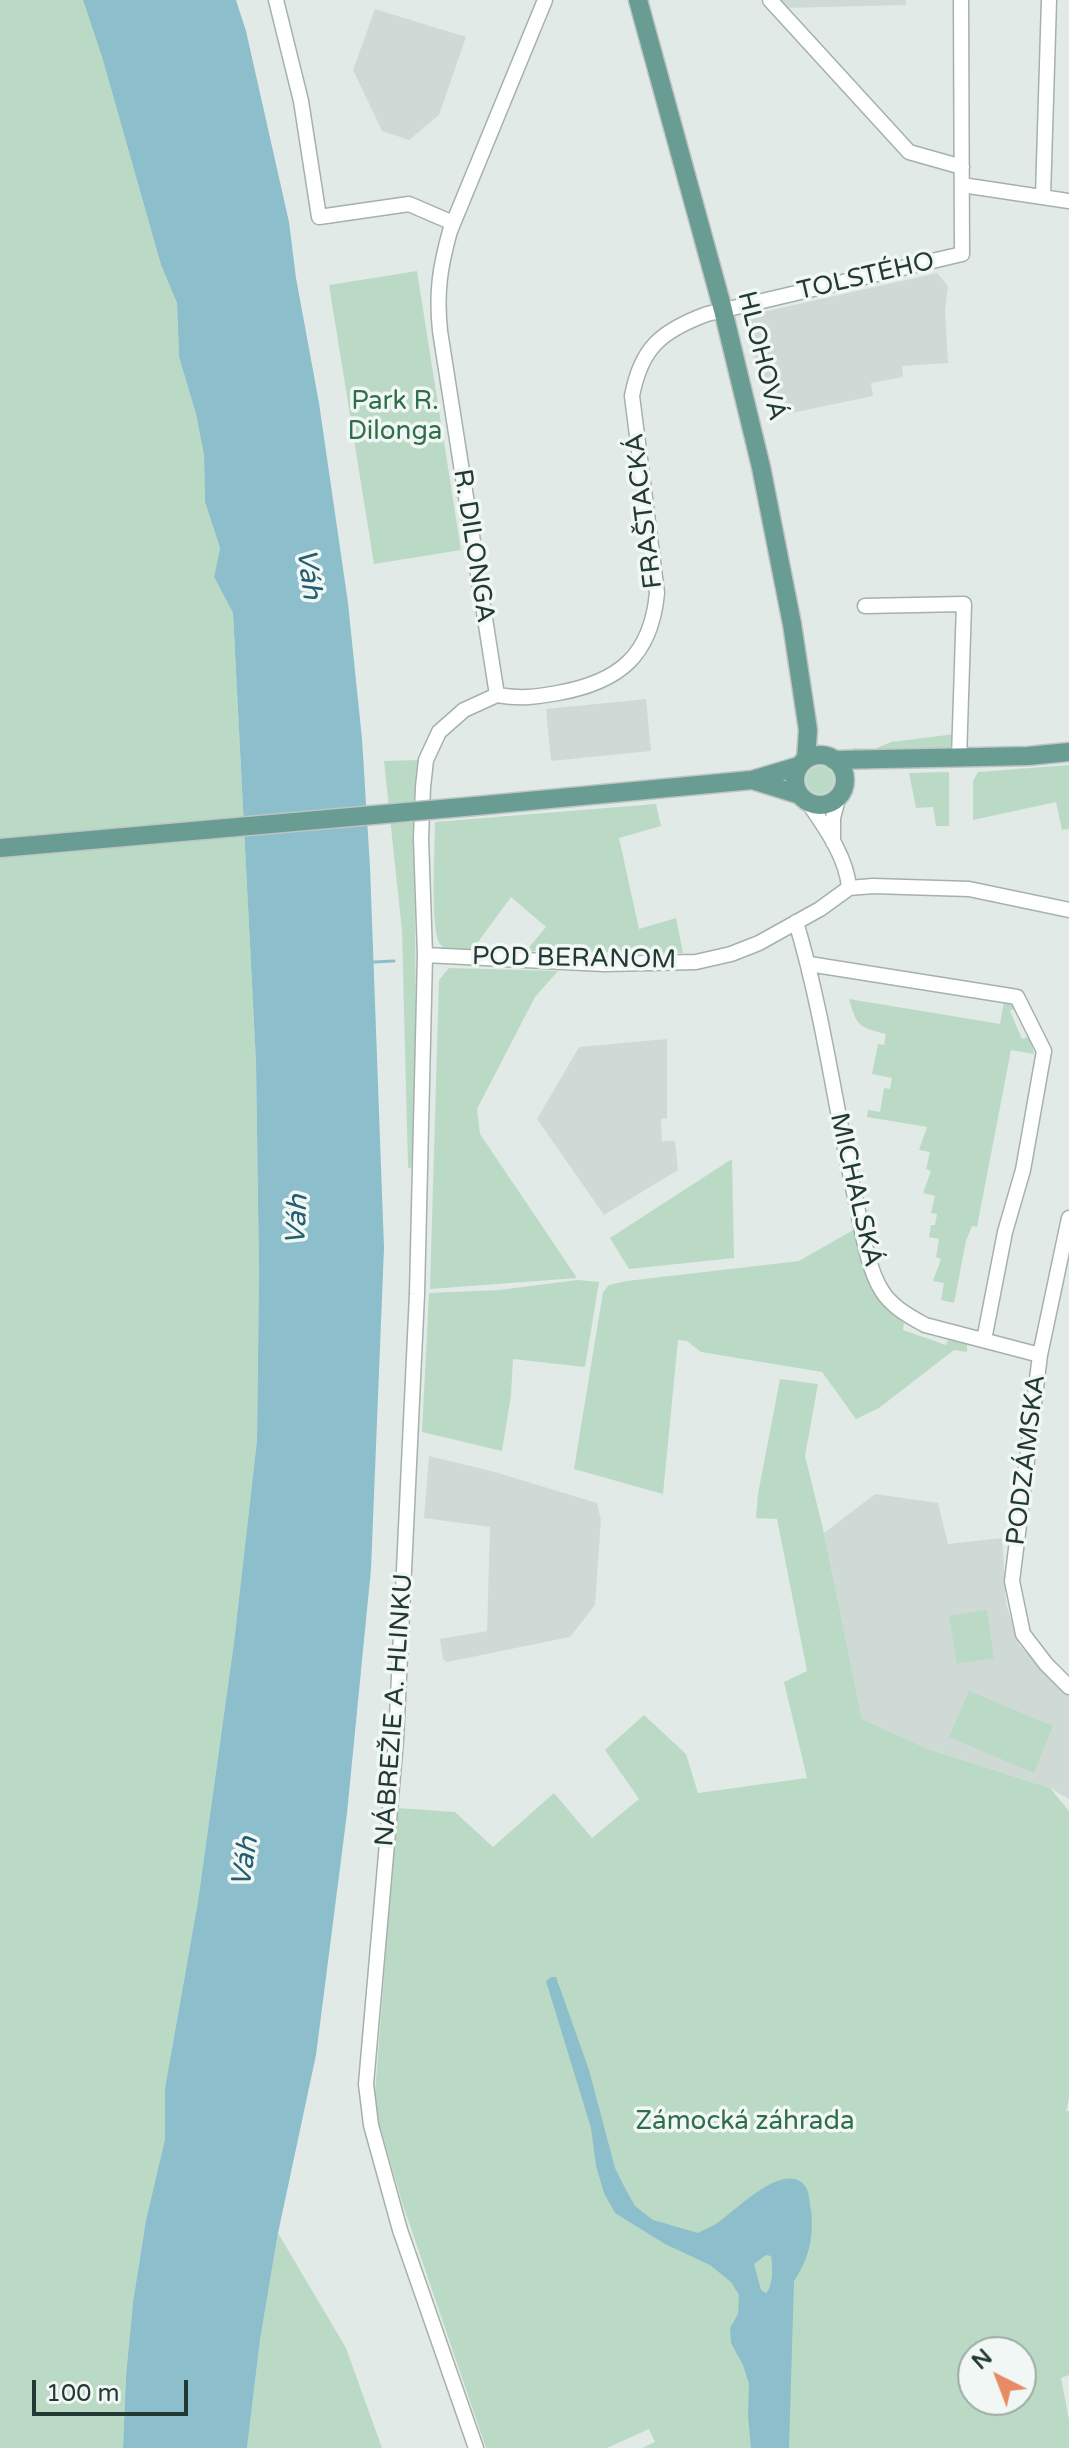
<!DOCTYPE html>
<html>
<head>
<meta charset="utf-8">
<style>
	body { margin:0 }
	#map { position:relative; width:1069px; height:2448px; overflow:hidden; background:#e1eae7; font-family:"Varela Round",sans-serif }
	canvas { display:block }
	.north { position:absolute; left:957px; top:2336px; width:80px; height:80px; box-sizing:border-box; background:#f1f7f4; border:2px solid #9faba7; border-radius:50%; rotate:318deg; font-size:22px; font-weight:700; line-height:32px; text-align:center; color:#233934 }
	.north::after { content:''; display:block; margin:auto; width:28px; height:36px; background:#e68b63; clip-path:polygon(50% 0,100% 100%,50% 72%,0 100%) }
	.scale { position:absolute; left:32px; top:2380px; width:156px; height:36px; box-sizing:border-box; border:4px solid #233934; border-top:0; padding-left:10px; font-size:24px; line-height:28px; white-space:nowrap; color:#233934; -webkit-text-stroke:6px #f1f7f4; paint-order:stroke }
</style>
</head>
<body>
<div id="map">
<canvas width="1069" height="2448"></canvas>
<div class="north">N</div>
<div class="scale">100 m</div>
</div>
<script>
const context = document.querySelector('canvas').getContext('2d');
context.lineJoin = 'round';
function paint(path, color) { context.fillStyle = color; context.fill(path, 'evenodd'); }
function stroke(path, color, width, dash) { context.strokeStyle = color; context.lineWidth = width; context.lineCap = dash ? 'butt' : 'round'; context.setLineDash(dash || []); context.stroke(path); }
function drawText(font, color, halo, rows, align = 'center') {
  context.font = font + ' "Varela Round",sans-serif'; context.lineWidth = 7; context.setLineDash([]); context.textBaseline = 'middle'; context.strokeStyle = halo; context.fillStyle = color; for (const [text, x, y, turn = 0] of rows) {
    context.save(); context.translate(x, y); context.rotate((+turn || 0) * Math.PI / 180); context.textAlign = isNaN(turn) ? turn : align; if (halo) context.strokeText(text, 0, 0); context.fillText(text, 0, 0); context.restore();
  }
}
paint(new Path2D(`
	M 778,0 L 906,0 L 906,5 L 785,8 Z
	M 375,9 L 466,37 L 439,115 L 409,140 L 382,131 L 353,70 Z
	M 937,273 L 948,286 L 945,310 L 948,363 L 902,366 L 903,377 L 871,383 L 873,396 L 782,415 L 774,381 L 760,384 L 745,316 Z
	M 646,699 L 651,751 L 551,761 L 546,709 Z
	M 667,1039 L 667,1118 L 661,1119 L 662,1141 L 675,1141 L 678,1170 L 604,1215 L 537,1119 L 579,1047 Z
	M 429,1456 L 495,1472 L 597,1503 L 601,1520 L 595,1605 L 570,1637 L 447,1662 L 443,1659 L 440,1639 L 487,1631 L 490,1527 L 424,1518 Z
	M 875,1494 L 938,1503 L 948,1544 L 1002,1538 L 1006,1604 L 1019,1645 L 1069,1695 L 1069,1799 L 1050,1788 L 928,1749 L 862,1719 L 824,1533 Z`), '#cfdad6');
paint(new Path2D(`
	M 0,0 L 83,0 L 102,57 L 161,265 L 177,303 L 179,357 L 196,414 L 204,455 L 205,502 L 220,548 L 214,577 L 233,613 L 256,1062 L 259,1272 L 257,1440 L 234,1642 L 198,1901 L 165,2088 L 165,2139 L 146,2220 L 133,2302 L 126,2375 L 123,2448 L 0,2448 Z
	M 417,271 L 461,550 L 374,564 L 329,285 Z
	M 955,734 L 953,744 L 948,749 L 854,755 L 853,748 L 875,749 L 891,742 Z
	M 419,760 L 414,834 L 417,1111 L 411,1168 L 408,1168 L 402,931 L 384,761 Z
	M 1069,765 L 1069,829 L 1062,830 L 1056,802 L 973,820 L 973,781 L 978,772 Z
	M806 780a14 14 0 1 1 28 0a14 14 0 1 1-28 0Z
	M 949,772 L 949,826 L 936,826 L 933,807 L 916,808 L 909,773 Z
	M 656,804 L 661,826 L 619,838 L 639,929 L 676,918 L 683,953 L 526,951 L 546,927 L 511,897 L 470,953 C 460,952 446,952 440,944 C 430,930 435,844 435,822 Z
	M 449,968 L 558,971 L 535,997 L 477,1109 L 480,1134 L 577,1278 L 430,1289 L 439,980 Z
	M 849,999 L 1000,1024 L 1004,1001 L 1015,1003 L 1017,1007 L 1010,1011 L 1022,1039 L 1030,1036 L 1034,1054 L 1011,1050 L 977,1227 L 972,1226 L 966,1241 L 954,1303 L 941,1300 L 944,1283 L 933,1281 L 941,1259 L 936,1257 L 939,1239 L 929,1237 L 931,1225 L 935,1225 L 937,1214 L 931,1213 L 935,1196 L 923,1193 L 931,1171 L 926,1169 L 930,1152 L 919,1150 L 927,1127 L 867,1117 L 868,1110 L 880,1112 L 884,1088 L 890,1089 L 892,1078 L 872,1074 L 878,1044 L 884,1045 L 886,1034 C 859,1027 857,1027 849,999 Z
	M 732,1159 L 734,1258 L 629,1269 L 610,1238 Z
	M 855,1229 C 862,1275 867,1293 904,1323 L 903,1330 L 946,1345 L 948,1340 L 967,1344 L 967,1352 L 954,1350 L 879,1408 L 856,1419 L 822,1372 L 701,1352 L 687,1341 L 678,1340 L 663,1494 L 574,1469 L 603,1292 L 609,1285 L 627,1281 L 799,1261 Z
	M 578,1280 L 599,1282 L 585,1367 L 513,1359 L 511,1395 L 502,1451 L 422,1432 L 429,1293 L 499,1290 Z
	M 780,1379 L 818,1384 L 805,1456 L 824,1533 L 862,1719 L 928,1749 L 1050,1788 L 1069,1811 L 1069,2099 L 1066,2111 L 1069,2111 L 1069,2375 L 1061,2378 L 1069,2420 L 1069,2448 L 642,2448 L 655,2442 L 649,2429 L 607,2448 L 486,2448 L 402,2202 L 374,2106 L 397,1808 L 455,1812 L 493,1847 L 554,1793 L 592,1838 L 639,1799 L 605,1750 L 644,1715 L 686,1754 L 698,1793 L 807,1778 L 784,1682 L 807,1671 L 777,1519 L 756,1518 L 758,1494 ZM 973,2352 L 1021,2352 L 1021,2400 L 973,2400 Z
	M 987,1610 L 994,1658 L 957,1664 L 949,1616 Z
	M 969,1691 L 1053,1726 L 1034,1773 L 949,1737 Z
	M 278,2233 L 346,2348 L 382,2448 L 247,2448 L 260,2340 Z`), '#bbdac5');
paint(new Path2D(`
	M 83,0 L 236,0 L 246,31 L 289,222 L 296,278 L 319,403 L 348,603 L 362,739 L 370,867 L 384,1248 L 371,1569 L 347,1813 L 316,2055 L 278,2233 L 260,2340 L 247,2448 L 123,2448 L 126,2375 L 133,2302 L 146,2220 L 165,2139 L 165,2088 L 198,1901 L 234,1642 L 257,1440 L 259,1272 L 256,1062 L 233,613 L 214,577 L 220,548 L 205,502 L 204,455 L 196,414 L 179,357 L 177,303 L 161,265 L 102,57 Z
	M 551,1977 L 556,1977 L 589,2070 L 615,2168 L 625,2188 L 635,2206 L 653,2220 L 698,2233 C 705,2229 714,2226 720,2221 C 737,2209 785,2160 805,2186 C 810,2192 809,2202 811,2210 C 814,2237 809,2259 794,2281 L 789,2448 L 751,2448 L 748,2416 L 749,2384 L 743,2365 L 731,2343 L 730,2328 L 738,2314 L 739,2295 L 731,2282 L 710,2265 L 665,2244 L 615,2213 L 604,2193 L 596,2166 L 591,2128 L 546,1981 ZM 766,2255 L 771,2256 C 773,2266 773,2287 766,2293 L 761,2290 L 754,2264 Z`), '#8dbecb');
stroke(new Path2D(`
	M 374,962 L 394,961`), '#8dbecb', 3);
const minor = new Path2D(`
	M 276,0 L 301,101 L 319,217 L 409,204 L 453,223
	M 770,0 L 909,152 L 962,167
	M 962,185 L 1069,201
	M 1043,196 L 1049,0
	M 865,606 L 964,604 L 959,758
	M 497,695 C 521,699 535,697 558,693 C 619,682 651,656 657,593 L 632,396 C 641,348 661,331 707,314 L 962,254 L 961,0
	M 807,801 C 824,826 847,857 849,888
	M 833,842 L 833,818 L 839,795
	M 796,922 C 823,1012 835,1106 855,1197 C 861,1224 867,1268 882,1291 C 892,1307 909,1316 925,1325 L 1040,1355
	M 425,955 L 604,964 L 696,962 L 731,954 L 759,943 L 820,909 L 849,888 L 873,886 L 969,889 L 1069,910
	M 809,964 L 1017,997 L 1044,1051 L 1023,1170 L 1005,1232 L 984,1340
	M 1069,1218 L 1040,1355 L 1012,1581 L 1023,1634 L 1046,1664 L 1069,1687
	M 476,2448 L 400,2230 L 371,2125 L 366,2084 L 396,1740 L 417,1294 L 425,955 L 421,838 L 423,787 L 426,760 L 439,732 L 464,710 L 497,695 L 440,331 C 436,292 440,267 450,231 L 545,0`);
const major = new Path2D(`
	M 638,0 L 723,310 L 761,467 L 792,624 L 808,730 L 806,759
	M795 780a25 25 0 1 1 50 0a25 25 0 1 1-50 0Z
	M 834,760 L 1028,756 L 1069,752
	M 752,780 L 800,795
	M 475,806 L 752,780 L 799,766`);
stroke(minor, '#a4b1ae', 17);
stroke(major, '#bdc4c2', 21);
stroke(minor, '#fff', 14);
stroke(major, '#699c92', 18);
const majorBridge = new Path2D(`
	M 0,848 L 475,806`);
stroke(majorBridge, '#bdc4c2', 21, []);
stroke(majorBridge, '#699c92', 18);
drawText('26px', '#233934', '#f1f7f4', [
	["TOLSTÉHO",866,277,-13],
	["HLOHOVÁ",761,356,76],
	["FRAŠTACKÁ",645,511,-97],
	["R. DILONGA",473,546,81],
	["POD BERANOM",574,959,1],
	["MICHALSKÁ",855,1190,77],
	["PODZÁMSKA",1027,1460,-83],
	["NÁBREŽIE A. HLINKU",395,1710,-86]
]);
drawText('26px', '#306d4b', '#f1f7f4', [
	["Park R.",395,402],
	["Dilonga",395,432],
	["Zámocká záhrada",745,2122]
]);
drawText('italic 28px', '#225e70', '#f1f7f4', [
	["Váh",308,574,83],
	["Váh",298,1220,-87],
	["Váh",246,1862,-81]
]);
</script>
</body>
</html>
